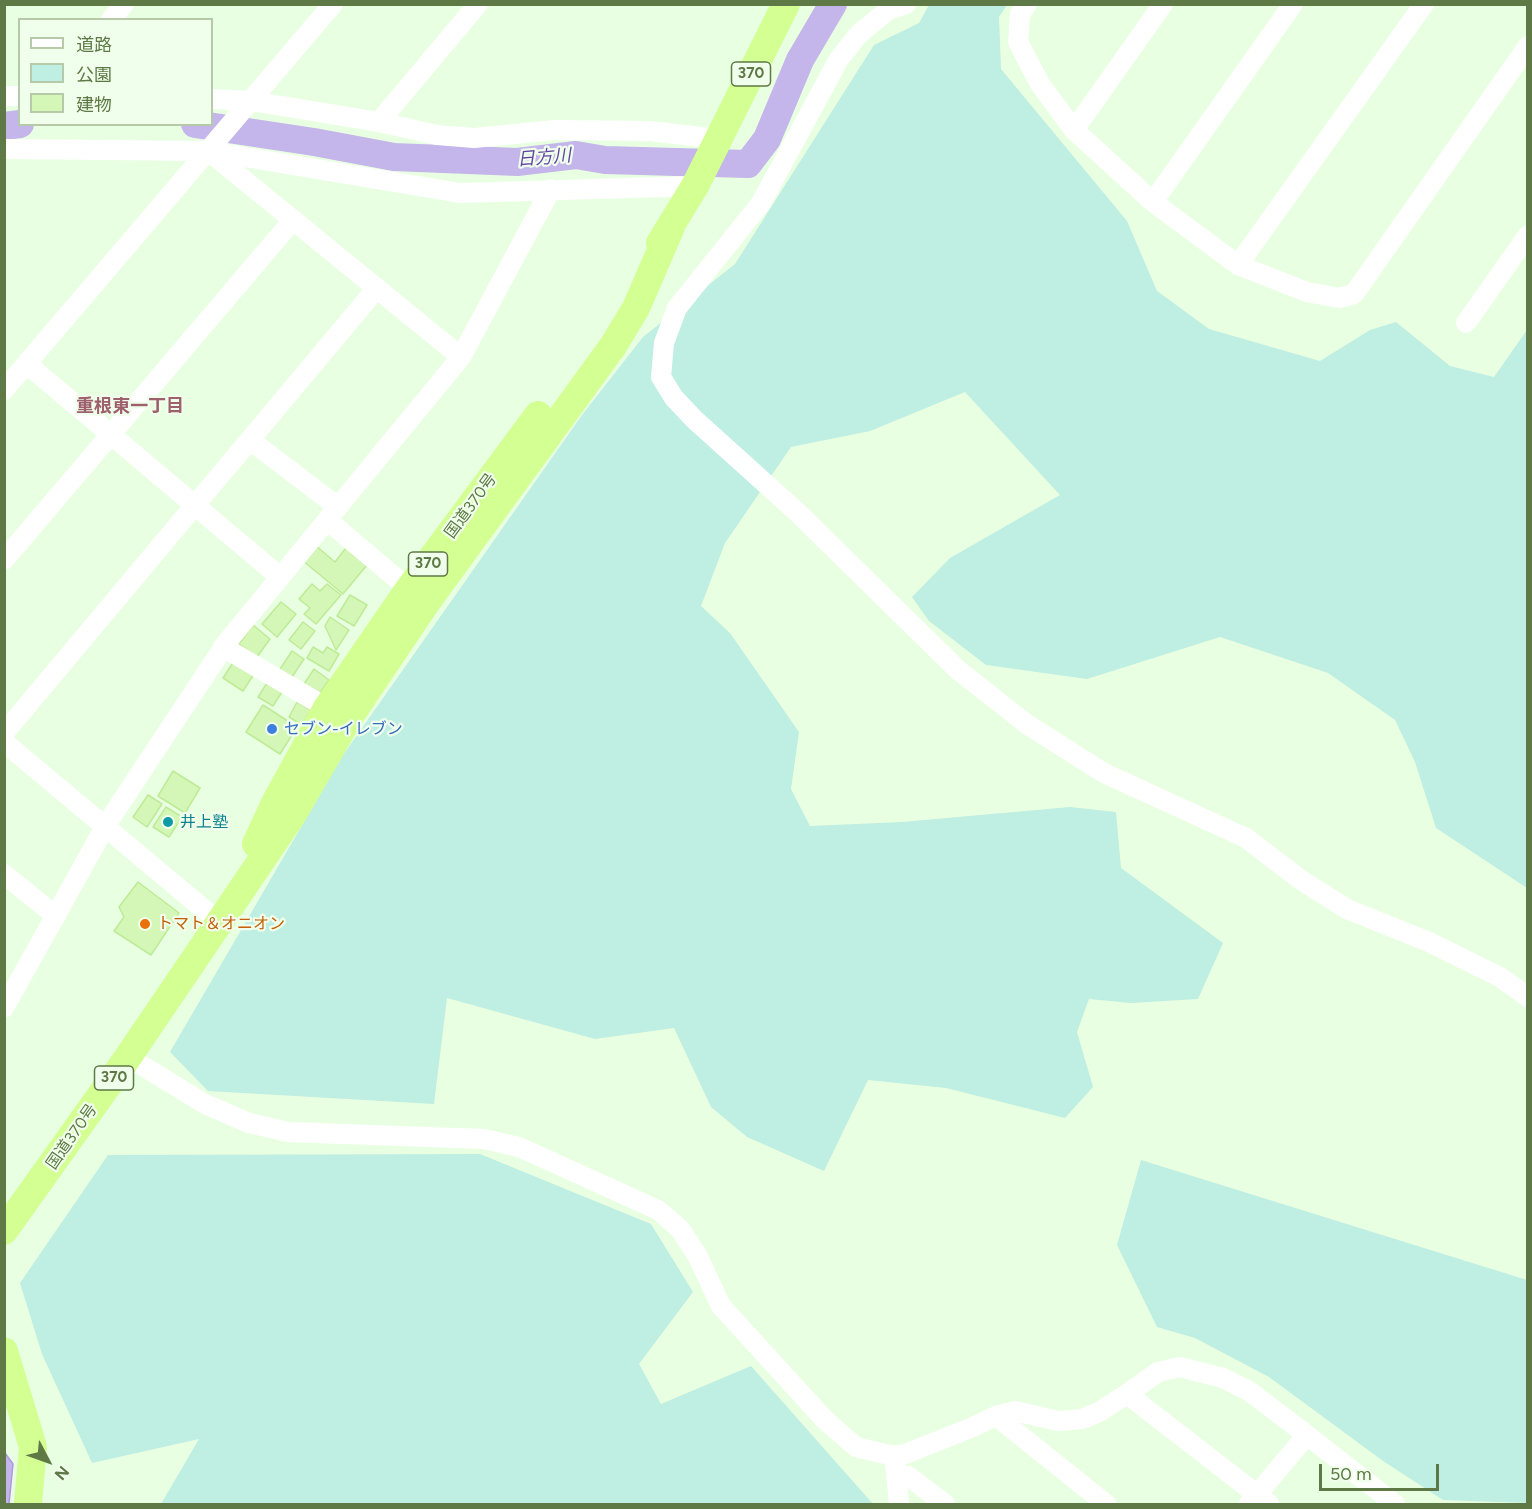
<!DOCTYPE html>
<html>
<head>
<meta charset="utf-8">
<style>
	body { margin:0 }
	#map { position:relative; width:1532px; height:1509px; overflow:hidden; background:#e9ffe2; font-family:Figtree,"Noto Sans JP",sans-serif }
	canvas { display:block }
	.frame { position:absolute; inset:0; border:6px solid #5f7946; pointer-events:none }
	.legend { position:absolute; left:18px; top:18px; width:195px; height:108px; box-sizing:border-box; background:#f0ffeb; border:2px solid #b6c9a9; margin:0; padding:8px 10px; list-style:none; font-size:18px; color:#5f7946 }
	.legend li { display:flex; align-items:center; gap:12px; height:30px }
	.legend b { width:30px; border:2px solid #b6c9a9 }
	.north { position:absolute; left:18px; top:1431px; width:60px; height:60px; -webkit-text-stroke:4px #f0ffeb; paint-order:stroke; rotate:131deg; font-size:16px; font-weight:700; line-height:24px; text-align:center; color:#5f7946 }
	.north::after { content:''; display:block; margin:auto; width:21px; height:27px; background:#5f7946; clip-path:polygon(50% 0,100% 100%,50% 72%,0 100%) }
	.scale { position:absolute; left:1319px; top:1464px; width:120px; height:27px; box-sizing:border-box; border:3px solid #5f7946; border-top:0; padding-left:8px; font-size:18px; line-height:21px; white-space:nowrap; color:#5f7946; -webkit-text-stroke:4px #f0ffeb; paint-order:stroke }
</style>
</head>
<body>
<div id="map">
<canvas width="1532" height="1509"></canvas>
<div class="frame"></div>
<ul class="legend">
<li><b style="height:8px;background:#fff"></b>道路</li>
<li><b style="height:16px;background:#bfeee2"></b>公園</li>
<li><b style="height:16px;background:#d4f7b7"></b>建物</li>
</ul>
<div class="north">N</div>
<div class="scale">50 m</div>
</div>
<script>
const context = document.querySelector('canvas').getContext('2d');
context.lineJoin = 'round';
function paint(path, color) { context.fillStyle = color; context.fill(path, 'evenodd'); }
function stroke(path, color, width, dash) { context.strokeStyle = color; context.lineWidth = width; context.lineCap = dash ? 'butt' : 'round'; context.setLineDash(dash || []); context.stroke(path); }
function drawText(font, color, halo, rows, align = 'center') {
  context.font = font + ' Figtree,"Noto Sans JP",sans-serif'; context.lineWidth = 4.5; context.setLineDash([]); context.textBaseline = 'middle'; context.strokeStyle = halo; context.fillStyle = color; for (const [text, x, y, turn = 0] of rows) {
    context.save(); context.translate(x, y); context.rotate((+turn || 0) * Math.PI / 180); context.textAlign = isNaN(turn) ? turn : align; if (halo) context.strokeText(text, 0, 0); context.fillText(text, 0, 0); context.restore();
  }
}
paint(new Path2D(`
	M 929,5 L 1007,5 L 999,17 L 1001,69 L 1127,221 L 1157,291 L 1209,329 L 1320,361 L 1370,330 L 1396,322 L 1450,366 L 1494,377 L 1527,330 L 1527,888 L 1436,828 L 1415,762 L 1395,720 L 1328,673 L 1220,637 L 1087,679 L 986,665 L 929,621 L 912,597 L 950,558 L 1060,495 L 965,392 L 870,431 L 791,447 L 725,543 L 701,606 L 730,633 L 799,732 L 791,789 L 810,826 L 902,822 L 1070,807 L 1116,812 L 1121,868 L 1223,943 L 1198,999 L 1131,1003 L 1089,999 L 1077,1032 L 1093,1087 L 1065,1118 L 946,1088 L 868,1080 L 824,1171 L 747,1137 L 711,1107 L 674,1028 L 595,1039 L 447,998 L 434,1104 L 208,1091 L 170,1052 L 343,755 L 582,415 L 643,337 L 735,264 L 874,45 L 919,23 Z
	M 480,1154 L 651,1224 L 693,1292 L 639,1364 L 661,1404 L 751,1366 L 873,1504 L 161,1504 L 199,1439 L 92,1463 L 42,1354 L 20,1283 L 108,1155 Z
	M 1141,1160 L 1527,1280 L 1527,1503 L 1443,1500 L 1383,1461 L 1269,1377 L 1195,1338 L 1157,1327 L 1117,1245 Z`), '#bfeee2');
const water = new Path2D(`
	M 5,1453 L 13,1464 L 9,1504 L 5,1504 Z`);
paint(water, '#c4b5ea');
stroke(water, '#ae9add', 1.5);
stroke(new Path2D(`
	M 195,124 L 314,142 L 394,157 L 517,162 L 576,155 L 605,160 L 748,164 L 767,139 L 800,60 L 833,4
	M 4,126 L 20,124`), '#c4b5ea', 28);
const building = new Path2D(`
	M 315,545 L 335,562 L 346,548 L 367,565 L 343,594 L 302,560 Z
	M 312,584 L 320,591 L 327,584 L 341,595 L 316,624 L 304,614 L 310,608 L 299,599 Z
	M 350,595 L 367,605 L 354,626 L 337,616 Z
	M 281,602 L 296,614 L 277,637 L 262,624 Z
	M 330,617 L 349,630 L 336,650 L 325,626 Z
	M 303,622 L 315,631 L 301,649 L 289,640 Z
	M 253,625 L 270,639 L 257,657 L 239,644 Z
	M 313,647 L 323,653 L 327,647 L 339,654 L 329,671 L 307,658 Z
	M 292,651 L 304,659 L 290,680 L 278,672 Z
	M 236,658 L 256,671 L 243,691 L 223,678 Z
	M 314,669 L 329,680 L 319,694 L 304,684 Z
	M 267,683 L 282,692 L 273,706 L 258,697 Z
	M 297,702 L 311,710 L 302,725 L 289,717 Z
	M 263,705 L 297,727 L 280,754 L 246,732 Z
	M 173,771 L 200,788 L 185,813 L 158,796 Z
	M 148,795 L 162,804 L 147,827 L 133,817 Z
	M 166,807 L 182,817 L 169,837 L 153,827 Z
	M 138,882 L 179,913 L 151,955 L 114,931 L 124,917 L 119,907 Z`);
paint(building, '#d4f7b7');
stroke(building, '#beeb96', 1.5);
stroke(new Path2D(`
	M 906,4 L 888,10 L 859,34 L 839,59 L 761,203 L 677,308 L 664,343 L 661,377 L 674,398 L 695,420 L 797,512 L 958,670 L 1028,725 L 1104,773 L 1246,838 L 1301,880 L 1347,909 L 1429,942 L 1500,977 L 1528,997
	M 1027,4 L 1020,14 L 1018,42 L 1040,84 L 1074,130 L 1153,202 L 1238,265 L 1307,292 L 1339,298 L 1354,294 L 1528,46
	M 111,20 L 124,4
	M 4,96 L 20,96
	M 212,99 L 251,101 L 379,122 L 437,135 L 474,138 L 555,130 L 650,131 L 718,139
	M 379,122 L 478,4
	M 1074,130 L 1163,4
	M 4,149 L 209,151 L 460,193 L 695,186
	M 211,153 L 461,357
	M 1153,202 L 1293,4
	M 1238,265 L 1424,4
	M 1466,323 L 1528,235
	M 27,364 L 280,577
	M 4,390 L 333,4
	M 250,440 L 338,507
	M 327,520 L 409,589
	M 4,560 L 293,220
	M 223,647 L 327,708
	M 4,733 L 377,288
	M 4,742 L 219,922
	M 4,874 L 56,916
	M 4,1008 L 106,825 L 227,642 L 461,357 L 551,189
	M 128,1057 L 205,1104 L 249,1123 L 288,1132 L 484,1139 L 519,1147 L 658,1210 L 680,1229 L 697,1255 L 721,1306 L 825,1420 L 856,1447 L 893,1456 L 905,1454 L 973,1427 L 996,1416 L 1106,1504
	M 1127,1394 L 1158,1372 L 1180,1367 L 1223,1378 L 1249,1391 L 1307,1435 L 1249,1504
	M 996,1416 L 1015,1411 L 1058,1421 L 1082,1419 L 1099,1412 L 1127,1394 L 1269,1504
	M 1307,1435 L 1395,1504
	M 895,1463 L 899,1504
	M 897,1474 L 908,1476 L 945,1504`), '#fff', 20);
stroke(new Path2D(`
	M 660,243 L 695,186 L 786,4
	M 256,844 L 275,803 L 327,708 L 409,589 L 538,415
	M 4,1231 L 128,1057 L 293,814 L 348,719 L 426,603 L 613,346 L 636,308 L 671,227
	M 4,1351 L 33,1447 L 28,1504`), '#d3ff93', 28);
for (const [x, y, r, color] of [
	[272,729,6,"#3f7fe0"],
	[168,822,6,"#0f9aa8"],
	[145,924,6,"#e8710a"]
]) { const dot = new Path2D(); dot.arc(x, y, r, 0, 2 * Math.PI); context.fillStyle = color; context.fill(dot); stroke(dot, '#f0ffeb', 2); }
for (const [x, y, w] of [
	[751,74,39],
	[428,564,39],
	[114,1078,39]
]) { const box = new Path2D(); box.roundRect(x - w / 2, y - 12, w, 24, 4.5); context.fillStyle = '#f0ffeb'; context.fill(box); stroke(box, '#5f7946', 1.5); }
drawText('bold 15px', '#5f7946', null, [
	["370",751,74],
	["370",428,564],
	["370",114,1078]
]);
drawText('16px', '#5f7946', '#f0ffeb', [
	["国道370号",471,506,-54],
	["国道370号",72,1137,-55]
]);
drawText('16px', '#366cbe', '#f0ffeb', [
	["セブン-イレブン",284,729]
], 'left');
drawText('16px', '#0d838f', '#f0ffeb', [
	["井上塾",180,822]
], 'left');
drawText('16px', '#c56008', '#f0ffeb', [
	["トマト＆オニオン",157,924]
], 'left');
drawText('italic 18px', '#6344a5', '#f0ffeb', [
	["日方川",544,158,-5]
]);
drawText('bold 18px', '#9d606c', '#f0ffeb', [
	["重根東一丁目",130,407]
]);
</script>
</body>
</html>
